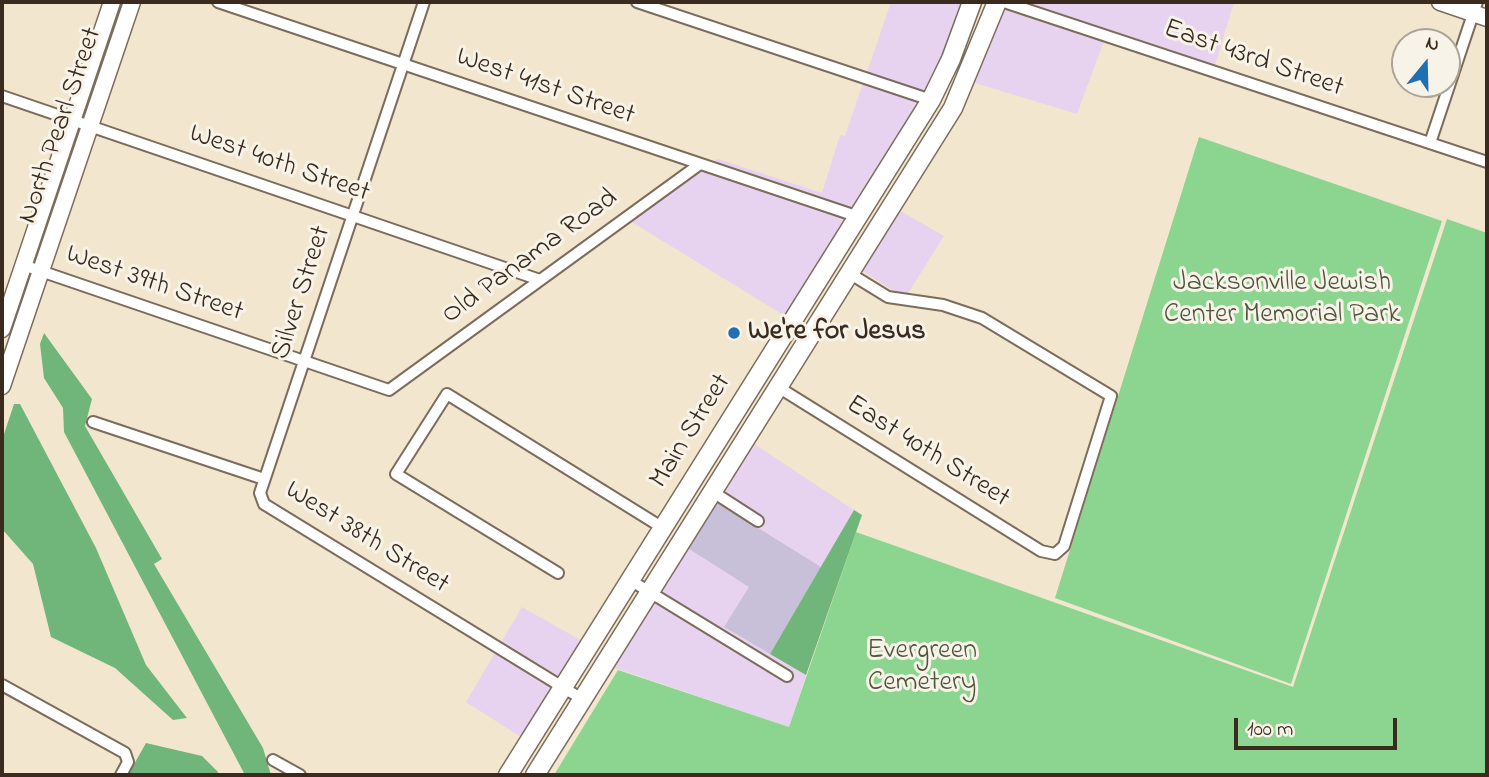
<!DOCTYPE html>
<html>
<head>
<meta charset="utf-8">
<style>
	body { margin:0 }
	#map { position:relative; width:1489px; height:777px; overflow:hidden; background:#f3e6ce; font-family:"Indie Flower",sans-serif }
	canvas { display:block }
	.frame { position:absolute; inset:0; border:4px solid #3b2a1e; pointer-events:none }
	.north { position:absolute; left:1391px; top:28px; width:70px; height:70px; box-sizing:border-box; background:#f7f3e8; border:2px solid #aca397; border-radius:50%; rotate:19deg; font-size:19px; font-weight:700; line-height:28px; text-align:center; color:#3b2a1e }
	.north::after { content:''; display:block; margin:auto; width:24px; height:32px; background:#1f6fb2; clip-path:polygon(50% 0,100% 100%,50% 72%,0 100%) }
	.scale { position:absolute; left:1234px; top:718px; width:163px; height:32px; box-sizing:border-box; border:4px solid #3b2a1e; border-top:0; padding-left:9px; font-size:21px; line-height:24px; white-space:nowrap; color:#3b2a1e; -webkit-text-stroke:5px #f7f3e8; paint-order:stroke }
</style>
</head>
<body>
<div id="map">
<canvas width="1489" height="777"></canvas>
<div class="frame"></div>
<div class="north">N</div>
<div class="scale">100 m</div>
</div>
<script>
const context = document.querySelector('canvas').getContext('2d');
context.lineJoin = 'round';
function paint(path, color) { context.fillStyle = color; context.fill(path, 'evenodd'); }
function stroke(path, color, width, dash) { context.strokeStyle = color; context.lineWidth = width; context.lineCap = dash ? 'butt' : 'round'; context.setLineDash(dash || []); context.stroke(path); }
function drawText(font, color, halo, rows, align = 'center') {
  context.font = font + ' "Indie Flower",sans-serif'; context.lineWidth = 6; context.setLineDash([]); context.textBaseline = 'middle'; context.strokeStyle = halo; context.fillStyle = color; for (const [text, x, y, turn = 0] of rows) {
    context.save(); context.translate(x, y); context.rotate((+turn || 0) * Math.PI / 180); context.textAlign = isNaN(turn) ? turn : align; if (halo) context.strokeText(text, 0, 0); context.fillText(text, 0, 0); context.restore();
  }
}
paint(new Path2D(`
	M 891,2 L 964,2 L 930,83 L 785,316 L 630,221 L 718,159 L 822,193 L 840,135 L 845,136 Z
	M 1006,2 L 1234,2 L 1215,65 L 1108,30 L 1077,114 L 975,83 Z
	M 899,210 L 944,236 L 905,298 L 861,270 Z
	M 753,443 L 854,510 L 821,567 L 715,501 Z
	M 686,547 L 750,587 L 724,627 L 806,675 L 789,727 L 612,667 Z
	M 522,607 L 582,641 L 521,737 L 466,702 Z`), '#e7d2ef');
paint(new Path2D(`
	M 715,501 L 821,567 L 770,654 L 724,627 L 749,587 L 686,547 Z`), '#c8bfd8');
paint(new Path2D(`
	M 1199,137 L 1442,221 L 1291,684 L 1055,598 Z
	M 1447,219 L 1487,233 L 1487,775 L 554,775 L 618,670 L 789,727 L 856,532 L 1293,687 Z`), '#8bd591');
paint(new Path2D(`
	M 44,333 L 92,399 L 85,426 L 162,559 L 154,564 L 263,748 L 271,775 L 245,775 L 64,432 L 63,408 L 44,378 L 40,344 Z
	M 14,404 L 20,404 L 96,548 L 146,665 L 187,718 L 173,720 L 115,668 L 51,637 L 33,564 L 2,529 L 2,440 Z
	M 854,510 L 862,515 L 806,675 L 770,654 Z
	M 146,743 L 202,756 L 218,772 L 217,775 L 128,775 Z`), '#70b67b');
const street = new Path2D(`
	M 218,2 L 859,217
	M 424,2 L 260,493 L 264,504 L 582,699
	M 637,2 L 931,100
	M 1004,2 L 1487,162
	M 2,96 L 540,280
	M 1430,143 L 1477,2
	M 23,265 L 389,390 L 700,164
	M 778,387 L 1041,551 L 1055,554 L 1064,546 L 1111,396 L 982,318 L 943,305 L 888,297 L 849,273
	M 93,422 L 264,479
	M 713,492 L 758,521
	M 558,573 L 396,474 L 447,394 L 663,528
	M 630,580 L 787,676
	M 2,685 L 125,753 L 128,762 L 121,775
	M 273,760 L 300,775`);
const secondary = new Path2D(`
	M 1440,2 L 1487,18
	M 2,329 L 112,2
	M 2,386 L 132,2`);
const primary = new Path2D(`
	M 508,775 L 931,100 L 951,59 L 972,2
	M 535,775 L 953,108 L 997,2`);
stroke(street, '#7b6c5c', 14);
stroke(secondary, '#7b6c5c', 19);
stroke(primary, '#7b6c5c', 21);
stroke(street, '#fff', 10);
stroke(secondary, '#fff', 16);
stroke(primary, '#fff', 18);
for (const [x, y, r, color] of [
	[734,333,7,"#1f6fb2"]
]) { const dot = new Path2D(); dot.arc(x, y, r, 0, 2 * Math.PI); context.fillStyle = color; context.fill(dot); stroke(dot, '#f7f3e8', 2.5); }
drawText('28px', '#3b2a1e', '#f7f3e8', [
	["East 43rd Street",1253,60,19],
	["West 41st Street",545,88,19],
	["North Pearl Street",62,126,-71],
	["West 40th Street",279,165,19],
	["Old Panama Road",531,258,-36],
	["West 39th Street",154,285,19],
	["Silver Street",303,293,-72],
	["Main Street",692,432,-58],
	["East 40th Street",927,453,32],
	["West 38th Street",366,539,32]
]);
drawText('28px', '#4f553b', '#f7f3e8', [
	["Jacksonville Jewish",1282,284],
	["Center Memorial Park",1282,316],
	["Evergreen",922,652],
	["Cemetery",922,684]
]);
drawText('bold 28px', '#3b2a1e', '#f7f3e8', [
	["We're for Jesus",748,333]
], 'left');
</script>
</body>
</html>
